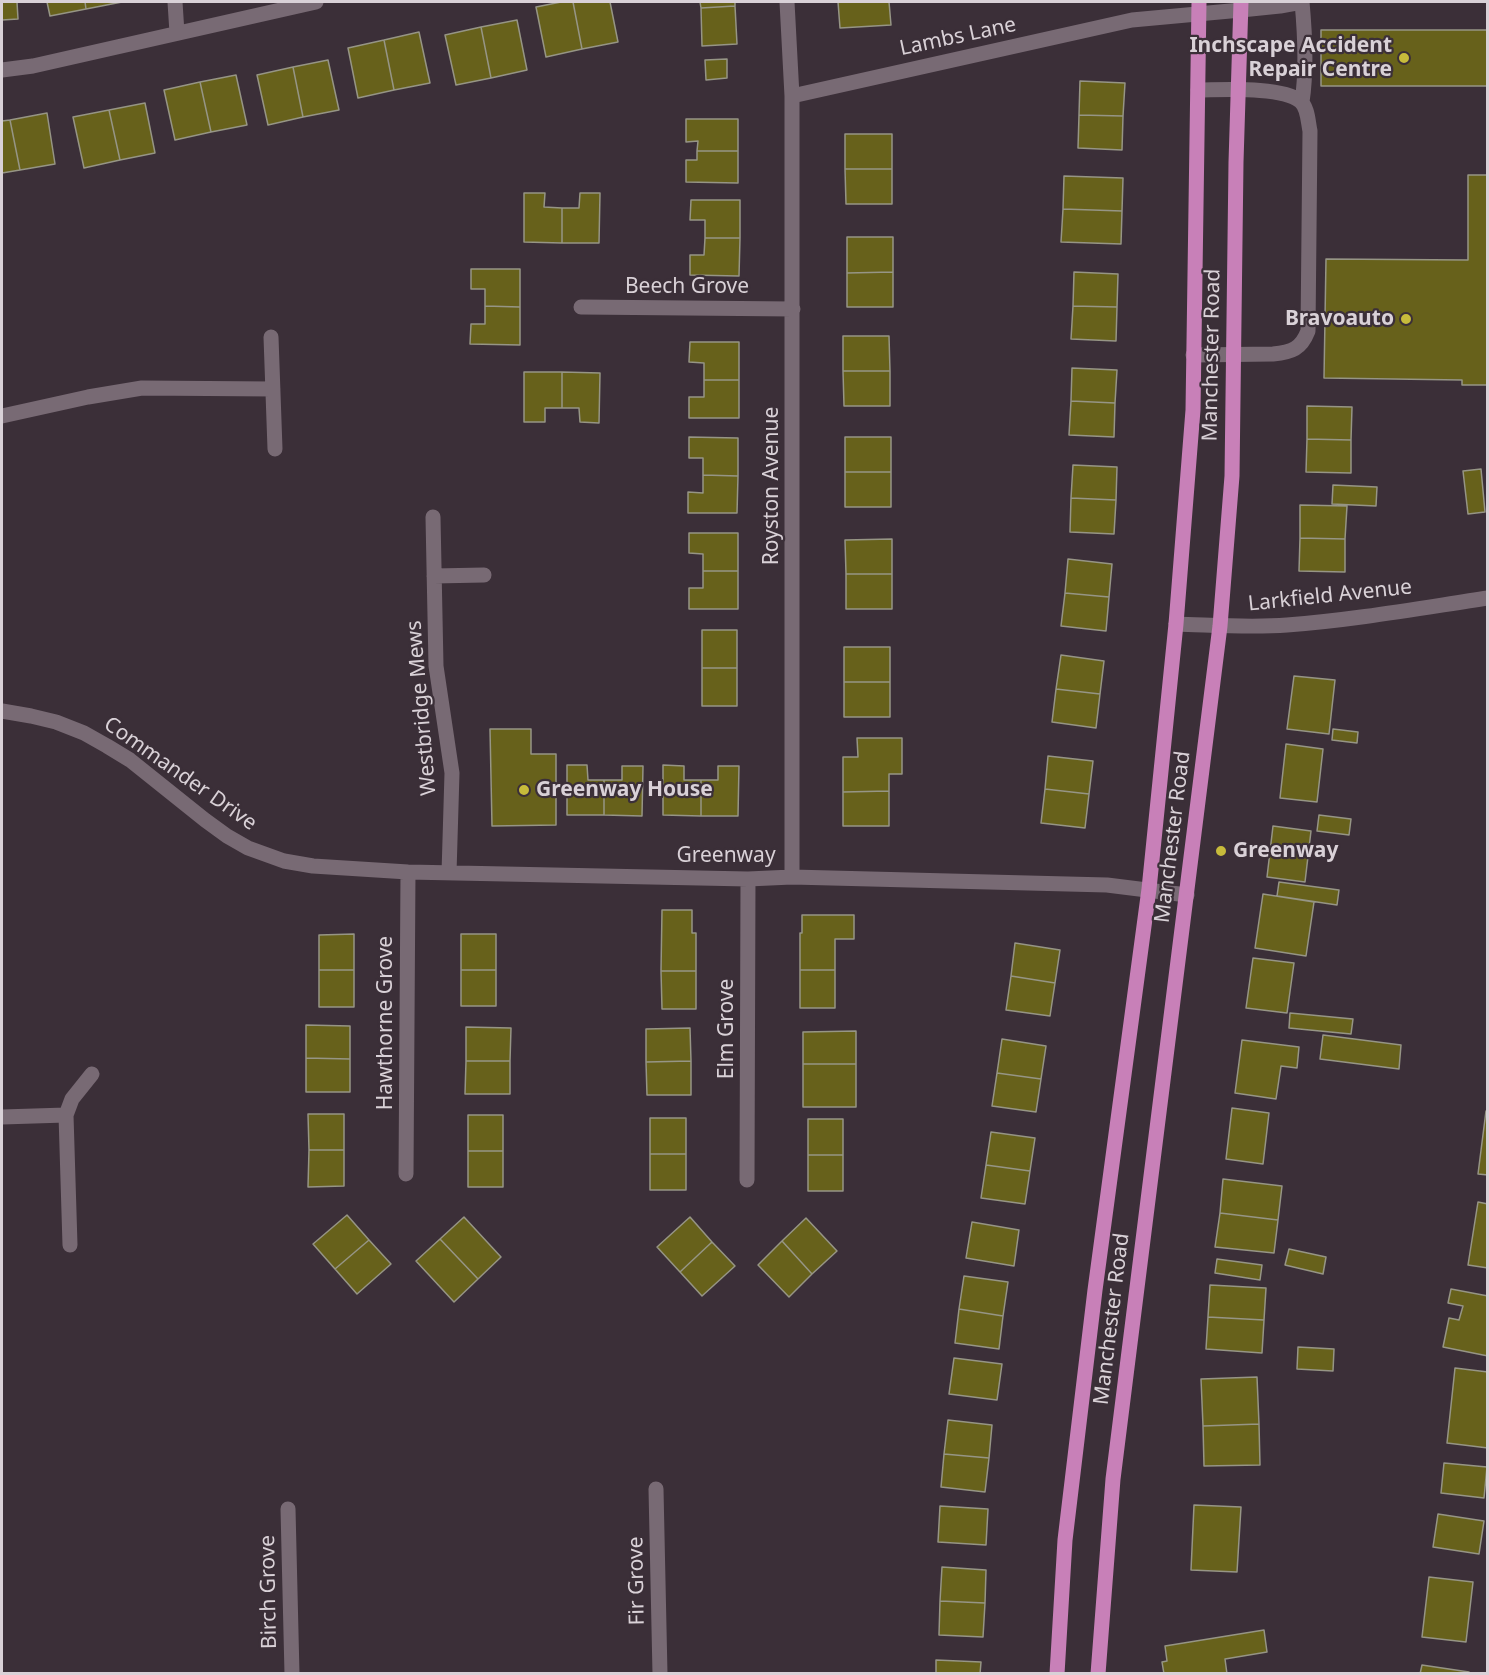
<!DOCTYPE html>
<html>
<head>
<meta charset="utf-8">
<style>
	body { margin:0 }
	#map { position:relative; width:1489px; height:1675px; overflow:hidden; background:#3b2f38; font-family:"Noto Sans",sans-serif }
	canvas { display:block }
	.frame { position:absolute; inset:0; border:3px solid #d9d1d7; pointer-events:none }
</style>
</head>
<body>
<div id="map">
<canvas width="1489" height="1675"></canvas>
<div class="frame"></div>
</div>
<script>
const context = document.querySelector('canvas').getContext('2d');
context.lineJoin = 'round';
function paint(path, color) { context.fillStyle = color; context.fill(path, 'evenodd'); }
function stroke(path, color, width, dash) { context.strokeStyle = color; context.lineWidth = width; context.lineCap = dash ? 'butt' : 'round'; context.setLineDash(dash || []); context.stroke(path); }
function drawText(font, color, halo, rows, align = 'center') {
  context.font = font + ' "Noto Sans",sans-serif'; context.lineWidth = 4.5; context.setLineDash([]); context.textBaseline = 'middle'; context.strokeStyle = halo; context.fillStyle = color; for (const [text, x, y, turn = 0] of rows) {
    context.save(); context.translate(x, y); context.rotate((+turn || 0) * Math.PI / 180); context.textAlign = isNaN(turn) ? turn : align; if (halo) context.strokeText(text, 0, 0); context.fillText(text, 0, 0); context.restore();
  }
}
const building = new Path2D(`
	M 2,2 L 17,2 L 18,19 L 2,20 Z
	M 47,2 L 85,2 L 86,9 L 50,16 Z
	M 85,2 L 122,2 L 86,9 Z
	M 561,2 L 573,2 L 582,49 L 546,57 L 536,7 Z
	M 573,2 L 610,2 L 618,42 L 582,49 Z
	M 700,2 L 735,2 L 735,6 L 701,8 Z
	M 838,2 L 889,2 L 891,25 L 840,28 Z
	M 735,6 L 737,44 L 702,46 L 701,8 Z
	M 517,20 L 527,70 L 491,78 L 481,27 Z
	M 481,27 L 491,78 L 456,85 L 445,35 Z
	M 1321,30 L 1488,30 L 1488,86 L 1321,86 Z
	M 419,32 L 430,83 L 394,90 L 384,40 Z
	M 384,40 L 394,90 L 358,98 L 348,48 Z
	M 727,59 L 727,78 L 706,80 L 705,60 Z
	M 328,60 L 339,110 L 303,117 L 293,67 Z
	M 293,67 L 303,117 L 268,125 L 257,75 Z
	M 236,75 L 247,125 L 211,132 L 200,82 Z
	M 1080,81 L 1125,83 L 1123,116 L 1079,115 Z
	M 200,82 L 211,132 L 175,140 L 164,90 Z
	M 145,103 L 155,153 L 120,160 L 109,110 Z
	M 109,110 L 120,160 L 84,168 L 73,117 Z
	M 47,113 L 55,164 L 20,170 L 10,120 Z
	M 1079,115 L 1123,116 L 1122,150 L 1078,148 Z
	M 686,119 L 738,119 L 738,151 L 697,151 L 698,141 L 686,142 Z
	M 10,120 L 20,170 L 2,173 L 2,121 Z
	M 845,134 L 892,134 L 892,169 L 845,169 Z
	M 697,151 L 738,151 L 738,183 L 686,182 L 686,160 L 697,160 Z
	M 845,169 L 892,169 L 892,204 L 846,204 Z
	M 1468,175 L 1488,175 L 1488,385 L 1462,385 L 1462,380 L 1324,378 L 1326,259 L 1468,260 Z
	M 1064,176 L 1123,178 L 1122,211 L 1063,209 Z
	M 524,193 L 545,193 L 544,207 L 562,208 L 562,243 L 524,242 Z
	M 580,193 L 600,193 L 599,243 L 562,243 L 562,208 L 579,208 Z
	M 691,200 L 740,200 L 740,238 L 705,238 L 705,220 L 690,220 Z
	M 1063,209 L 1122,211 L 1121,244 L 1061,242 Z
	M 847,237 L 893,237 L 893,272 L 847,273 Z
	M 705,238 L 740,238 L 739,276 L 690,275 L 690,255 L 704,255 Z
	M 471,269 L 520,269 L 520,307 L 485,306 L 485,289 L 471,289 Z
	M 893,272 L 893,307 L 847,307 L 847,273 Z
	M 1074,272 L 1118,274 L 1117,307 L 1073,306 Z
	M 485,306 L 520,307 L 520,345 L 470,344 L 471,324 L 485,324 Z
	M 1073,306 L 1117,307 L 1116,341 L 1071,339 Z
	M 843,336 L 889,336 L 890,371 L 843,371 Z
	M 690,342 L 739,342 L 739,380 L 704,380 L 704,363 L 689,362 Z
	M 1072,368 L 1117,370 L 1115,403 L 1071,401 Z
	M 843,371 L 890,371 L 890,406 L 844,406 Z
	M 524,372 L 562,372 L 562,408 L 545,408 L 545,422 L 524,422 Z
	M 562,372 L 600,373 L 599,423 L 580,422 L 579,408 L 562,408 Z
	M 704,380 L 739,380 L 739,418 L 689,418 L 689,397 L 704,397 Z
	M 1071,401 L 1115,403 L 1114,437 L 1069,435 Z
	M 1307,406 L 1352,407 L 1351,440 L 1307,439 Z
	M 689,437 L 738,438 L 738,476 L 703,475 L 703,458 L 689,458 Z
	M 845,437 L 891,437 L 891,472 L 845,472 Z
	M 1307,439 L 1351,440 L 1351,473 L 1306,472 Z
	M 1073,465 L 1117,467 L 1116,500 L 1071,498 Z
	M 1481,469 L 1485,512 L 1468,514 L 1463,471 Z
	M 845,472 L 891,472 L 891,507 L 845,507 Z
	M 703,475 L 738,476 L 737,513 L 688,513 L 688,492 L 703,493 Z
	M 1333,485 L 1377,487 L 1376,506 L 1332,504 Z
	M 1071,498 L 1116,500 L 1114,534 L 1070,532 Z
	M 1300,505 L 1347,506 L 1345,539 L 1300,538 Z
	M 689,533 L 738,533 L 738,571 L 703,571 L 703,554 L 689,553 Z
	M 1300,538 L 1345,539 L 1345,572 L 1299,571 Z
	M 892,539 L 892,574 L 846,574 L 845,540 Z
	M 1068,559 L 1112,564 L 1109,597 L 1065,593 Z
	M 703,571 L 738,571 L 738,609 L 689,609 L 689,588 L 703,588 Z
	M 846,574 L 892,574 L 892,609 L 846,609 Z
	M 1065,593 L 1109,597 L 1106,631 L 1061,626 Z
	M 702,630 L 737,630 L 737,668 L 702,668 Z
	M 844,647 L 890,647 L 890,682 L 844,682 Z
	M 1061,655 L 1104,661 L 1100,694 L 1056,689 Z
	M 702,668 L 737,668 L 737,706 L 702,706 Z
	M 1294,676 L 1335,680 L 1329,734 L 1287,729 Z
	M 844,682 L 890,682 L 890,717 L 844,717 Z
	M 1056,689 L 1100,694 L 1096,728 L 1052,722 Z
	M 490,729 L 531,729 L 531,754 L 556,754 L 556,825 L 492,826 Z
	M 1333,729 L 1358,732 L 1357,743 L 1332,740 Z
	M 857,738 L 902,738 L 902,774 L 889,774 L 889,791 L 843,792 L 843,757 L 858,757 Z
	M 1286,744 L 1323,749 L 1317,802 L 1280,798 Z
	M 1048,756 L 1093,761 L 1089,794 L 1045,789 Z
	M 567,765 L 587,765 L 588,780 L 604,780 L 604,815 L 567,815 Z
	M 663,765 L 684,766 L 684,780 L 701,780 L 701,816 L 663,815 Z
	M 622,766 L 643,766 L 642,816 L 604,815 L 604,780 L 622,780 Z
	M 718,766 L 739,766 L 738,816 L 701,816 L 701,780 L 718,780 Z
	M 1045,789 L 1089,794 L 1085,828 L 1041,823 Z
	M 889,791 L 889,826 L 843,826 L 843,792 Z
	M 1319,815 L 1351,819 L 1349,835 L 1317,831 Z
	M 1273,826 L 1311,831 L 1305,882 L 1267,877 Z
	M 1279,882 L 1339,890 L 1337,905 L 1277,896 Z
	M 1263,894 L 1314,902 L 1306,956 L 1255,948 Z
	M 662,910 L 692,910 L 692,933 L 696,933 L 696,971 L 661,971 Z
	M 802,915 L 854,915 L 854,939 L 835,939 L 835,970 L 800,970 L 800,933 L 802,933 Z
	M 354,934 L 354,970 L 319,970 L 319,935 Z
	M 461,934 L 496,934 L 496,970 L 461,970 Z
	M 1015,943 L 1060,950 L 1055,983 L 1011,976 Z
	M 1253,958 L 1294,963 L 1287,1013 L 1246,1008 Z
	M 319,970 L 354,970 L 354,1007 L 319,1007 Z
	M 461,970 L 496,970 L 496,1006 L 461,1006 Z
	M 800,970 L 835,970 L 835,1008 L 800,1008 Z
	M 661,971 L 696,971 L 696,1009 L 662,1009 Z
	M 1011,976 L 1055,983 L 1050,1016 L 1006,1010 Z
	M 1290,1013 L 1353,1019 L 1351,1034 L 1289,1028 Z
	M 306,1025 L 350,1026 L 350,1059 L 306,1058 Z
	M 466,1027 L 511,1028 L 510,1061 L 466,1061 Z
	M 690,1028 L 691,1061 L 646,1062 L 646,1029 Z
	M 856,1031 L 856,1064 L 803,1064 L 803,1032 Z
	M 1323,1035 L 1401,1045 L 1399,1069 L 1320,1059 Z
	M 1002,1039 L 1046,1046 L 1041,1079 L 997,1073 Z
	M 1242,1040 L 1299,1047 L 1297,1068 L 1281,1066 L 1276,1099 L 1235,1093 Z
	M 306,1058 L 350,1059 L 350,1092 L 306,1092 Z
	M 466,1061 L 510,1061 L 510,1094 L 465,1094 Z
	M 691,1061 L 691,1095 L 647,1095 L 646,1062 Z
	M 803,1064 L 856,1064 L 856,1107 L 803,1107 Z
	M 997,1073 L 1041,1079 L 1036,1112 L 992,1106 Z
	M 1232,1108 L 1269,1113 L 1263,1164 L 1226,1159 Z
	M 1486,1111 L 1488,1111 L 1488,1175 L 1478,1174 Z
	M 308,1114 L 344,1114 L 344,1150 L 309,1150 Z
	M 468,1115 L 503,1115 L 503,1151 L 468,1151 Z
	M 650,1118 L 686,1118 L 686,1154 L 650,1154 Z
	M 808,1119 L 843,1119 L 843,1155 L 808,1155 Z
	M 991,1132 L 1035,1138 L 1030,1171 L 986,1165 Z
	M 309,1150 L 344,1150 L 344,1186 L 308,1187 Z
	M 468,1151 L 503,1151 L 503,1187 L 468,1187 Z
	M 650,1154 L 686,1154 L 686,1190 L 650,1190 Z
	M 808,1155 L 843,1155 L 843,1191 L 808,1191 Z
	M 986,1165 L 1030,1171 L 1025,1204 L 981,1198 Z
	M 1223,1179 L 1282,1186 L 1278,1220 L 1220,1213 Z
	M 1478,1202 L 1488,1204 L 1488,1268 L 1468,1265 Z
	M 1220,1213 L 1278,1220 L 1274,1253 L 1215,1247 Z
	M 347,1215 L 369,1240 L 335,1269 L 313,1244 Z
	M 464,1217 L 501,1257 L 478,1279 L 440,1239 Z
	M 690,1217 L 712,1242 L 680,1272 L 657,1247 Z
	M 806,1218 L 837,1251 L 812,1274 L 782,1241 Z
	M 972,1222 L 1019,1230 L 1014,1266 L 966,1258 Z
	M 440,1239 L 478,1279 L 454,1302 L 416,1261 Z
	M 369,1240 L 391,1264 L 357,1294 L 335,1269 Z
	M 782,1241 L 812,1274 L 789,1297 L 758,1265 Z
	M 712,1242 L 735,1266 L 702,1296 L 680,1272 Z
	M 1289,1249 L 1326,1257 L 1323,1274 L 1285,1265 Z
	M 1217,1259 L 1262,1265 L 1260,1280 L 1215,1273 Z
	M 964,1276 L 1008,1282 L 1003,1316 L 959,1309 Z
	M 1210,1285 L 1266,1288 L 1264,1320 L 1208,1317 Z
	M 1451,1289 L 1488,1296 L 1488,1356 L 1443,1347 L 1449,1318 L 1459,1320 L 1463,1306 L 1448,1303 Z
	M 959,1309 L 1003,1316 L 999,1349 L 955,1343 Z
	M 1208,1317 L 1264,1320 L 1262,1353 L 1206,1349 Z
	M 1298,1347 L 1334,1349 L 1333,1371 L 1297,1369 Z
	M 954,1358 L 1002,1364 L 997,1400 L 949,1394 Z
	M 1455,1368 L 1488,1372 L 1488,1448 L 1447,1443 Z
	M 1257,1377 L 1259,1424 L 1203,1426 L 1201,1379 Z
	M 948,1420 L 992,1425 L 989,1458 L 944,1454 Z
	M 1259,1424 L 1260,1465 L 1204,1466 L 1203,1426 Z
	M 944,1454 L 989,1458 L 985,1492 L 941,1487 Z
	M 1444,1463 L 1487,1467 L 1484,1498 L 1441,1493 Z
	M 1194,1505 L 1241,1507 L 1237,1572 L 1191,1570 Z
	M 940,1506 L 988,1509 L 986,1545 L 938,1542 Z
	M 1438,1514 L 1484,1521 L 1479,1554 L 1433,1547 Z
	M 942,1567 L 986,1570 L 985,1603 L 940,1601 Z
	M 1429,1577 L 1473,1582 L 1466,1642 L 1422,1637 Z
	M 940,1601 L 985,1603 L 983,1637 L 939,1635 Z
	M 1264,1630 L 1267,1652 L 1225,1659 L 1227,1674 L 1164,1674 L 1162,1662 L 1167,1661 L 1165,1646 Z
	M 936,1660 L 981,1662 L 980,1674 L 936,1674 Z
	M 1422,1665 L 1469,1672 L 1469,1674 L 1420,1674 Z`);
paint(building, '#67611b');
stroke(building, '#969585', 1.5);
stroke(new Path2D(`
	M 1241,10 L 1280,6 L 1302,2
	M 1302,102 C 1307,69 1305,34 1302,2
	M 1193,355 L 1273,354 C 1292,352 1301,349 1308,331 L 1310,131 C 1308,122 1308,107 1300,101 C 1282,86 1221,90 1198,90`), '#786a74', 15);
stroke(new Path2D(`
	M 175,2 L 177,33
	M 787,2 L 792,96 L 792,877
	M 2,70 L 33,66 L 316,2
	M 792,96 L 1132,20 L 1241,10
	M 581,307 L 793,309
	M 271,337 L 275,449
	M 2,416 L 88,397 L 142,388 L 273,389
	M 433,517 L 436,666 L 452,773 L 449,873
	M 434,576 L 484,575
	M 1176,624 C 1213,625 1250,628 1287,625 C 1354,620 1421,608 1488,598
	M 2,711 L 31,716 L 56,722 L 84,733 L 107,746 L 130,760 L 205,820 L 227,836 L 248,848 L 284,861 L 313,866 L 408,872 L 748,879 L 792,877 L 1107,885 L 1187,895
	M 2,1117 L 66,1115
	M 406,1174 L 408,872
	M 747,1180 L 748,879
	M 70,1245 L 66,1115 L 72,1099 L 92,1074
	M 656,1489 L 660,1674
	M 288,1509 L 292,1674`), '#786a74', 15);
stroke(new Path2D(`
	M 1057,1674 L 1065,1540 L 1095,1290 L 1149,889 L 1176,624 L 1193,410 L 1199,2
	M 1098,1674 L 1113,1479 L 1220,626 L 1232,476 L 1236,162 L 1241,2`), '#c880b8', 15);
for (const [x, y, r, color] of [
	[1404,58,6,"#c7bb3b"],
	[1406,319,6,"#c7bb3b"],
	[524,790,6,"#c7bb3b"],
	[1221,851,6,"#c7bb3b"]
]) { const dot = new Path2D(); dot.arc(x, y, r, 0, 2 * Math.PI); context.fillStyle = color; context.fill(dot); stroke(dot, '#3b2f38', 2); }
drawText('21px', '#d9d1d7', '#3b2f38', [
	["Lambs Lane",958,37,-12],
	["Beech Grove",687,287],
	["Manchester Road",1212,355,-89],
	["Royston Avenue",772,486,-90],
	["Larkfield Avenue",1330,596,-6],
	["Westbridge Mews",422,708,-95],
	["Commander Drive",180,774,35],
	["Manchester Road",1173,837,-83],
	["Greenway",726,856],
	["Hawthorne Grove",386,1023,-90],
	["Elm Grove",727,1029,-90],
	["Manchester Road",1112,1319,-83],
	["Fir Grove",637,1581,-91],
	["Birch Grove",269,1592,-91]
]);
drawText('bold 21px', '#d9d1d7', '#3b2f38', [
	["Inchscape Accident",1392,46],
	["Repair Centre",1392,70],
	["Bravoauto",1394,319],
	["Greenway House",536,790,"left"],
	["Greenway",1233,851,"left"]
], 'right');
</script>
</body>
</html>
